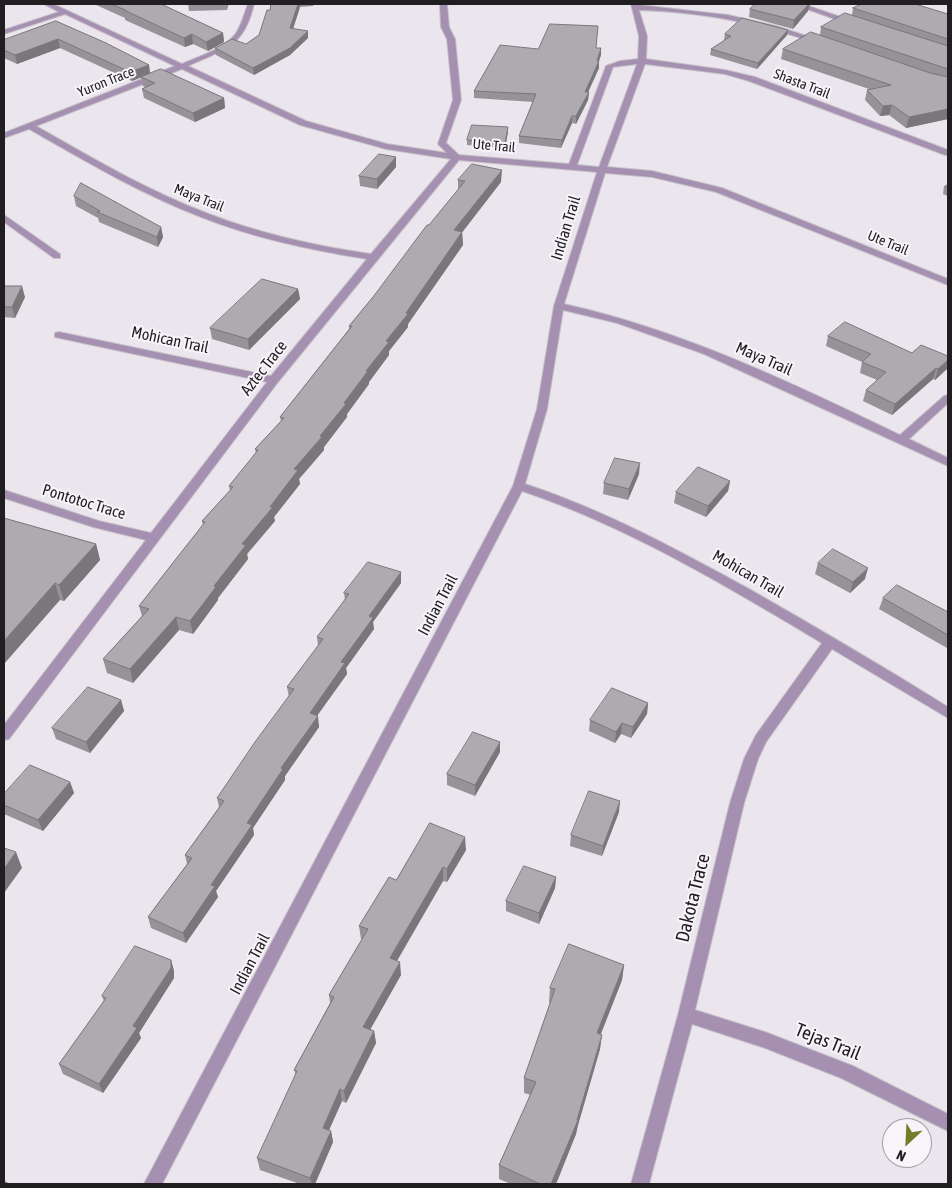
<!DOCTYPE html>
<html>
<head>
<meta charset="utf-8">
<style>
	body { margin:0 }
	#map { position:relative; width:952px; height:1188px; overflow:hidden; background:#ebe6ed; font-family:"Asap Condensed",sans-serif }
	canvas { display:block }
	.frame { position:absolute; inset:0; border:5px solid #201e21; pointer-events:none }
	.north { position:absolute; left:882px; top:1118px; width:50px; height:50px; box-sizing:border-box; background:#f8f4fa; border:1px solid #a29ea3; border-radius:50%; rotate:205deg; font-size:14px; font-weight:700; line-height:20px; text-align:center; color:#201e21 }
	.north::after { content:''; display:block; margin:auto; width:18px; height:22px; background:#737d29; clip-path:polygon(50% 0,100% 100%,50% 72%,0 100%) }
</style>
</head>
<body>
<div id="map">
<canvas width="952" height="1188"></canvas>
<div class="frame"></div>
<div class="north">N</div>
</div>
<script>
const context = document.querySelector('canvas').getContext('2d');
context.lineJoin = 'round';
function stroke(path, color, width, dash) { context.strokeStyle = color; context.lineWidth = width; context.lineCap = dash ? 'butt' : 'round'; context.setLineDash(dash || []); context.stroke(path); }
function paint(path, color) { context.fillStyle = color; context.fill(path, 'evenodd'); }
function drawText(font, color, halo, rows, align = 'center') {
  context.font = font + ' "Asap Condensed",sans-serif'; context.lineWidth = 4; context.setLineDash([]); context.textBaseline = 'middle'; context.strokeStyle = halo; context.fillStyle = color; for (const [text, x, y, turn = 0] of rows) {
    context.save(); context.translate(x, y); context.rotate((+turn || 0) * Math.PI / 180); context.textAlign = isNaN(turn) ? turn : align; if (halo) context.strokeText(text, 0, 0); context.fillText(text, 0, 0); context.restore();
  }
}
const minor = new Path2D(`
	M 44,4 L 53,4 L 182,64 C 199,56 225,49 236,33 C 242,24 244,14 248,4 L 254,4 C 244,47 225,49 188,66 L 306,121 L 387,144 L 447,153 L 438,144 L 453,100 L 447,39 L 441,27 L 440,4 L 447,4 L 449,27 L 455,39 L 461,100 L 446,143 L 459,155 L 569,164 L 606,66 L 620,61 L 638,59 L 639,36 L 631,4 L 728,15 L 776,26 L 822,41 L 818,43 C 796,37 774,29 751,24 C 714,16 677,11 639,10 L 647,36 L 646,59 L 725,70 L 755,77 L 948,150 L 948,155 L 945,155 L 749,81 L 725,74 L 645,64 L 607,167 L 652,171 L 722,188 L 948,279 L 948,285 L 716,192 L 652,177 L 605,173 L 564,304 C 682,330 792,383 900,435 L 944,396 L 948,395 L 948,403 L 909,439 L 948,458 L 948,466 L 704,354 L 617,323 L 563,310 L 547,409 L 525,484 C 604,510 676,549 749,589 C 816,627 882,666 948,707 L 948,718 L 832,649 L 766,742 L 758,759 L 744,803 L 695,1010 L 765,1032 L 853,1066 L 948,1114 L 948,1131 L 841,1078 L 765,1048 L 692,1024 L 649,1184 L 631,1184 L 678,1015 L 730,803 L 744,759 L 756,735 L 822,643 C 726,586 629,527 522,491 L 162,1184 L 144,1184 L 513,486 L 537,409 L 554,306 L 597,172 L 459,160 L 278,382 L 9,739 L 4,740 L 4,725 L 146,540 L 93,527 L 4,498 L 4,490 L 99,521 L 151,533 L 267,382 L 59,338 L 55,337 L 55,333 L 59,332 L 271,376 L 367,259 C 310,250 254,238 201,217 C 141,194 85,161 29,129 L 4,138 L 4,133 L 175,66 L 65,14 L 4,34 L 4,30 L 59,12 ZM 637,64 L 599,167 L 577,165 L 613,67 ZM 182,69 L 300,125 L 386,149 L 451,159 L 371,254 C 315,246 261,234 209,214 C 148,191 92,158 36,126 Z
	M 793,4 L 803,4 L 858,23 L 851,25 Z
	M 4,215 L 60,254 L 60,258 L 54,258 L 4,222 Z`);
stroke(minor, '#c6c2c8', 2);
paint(minor, '#a590b1');
paint(new Path2D(`
	M 94,4 L 161,4 L 223,33 L 224,42 L 208,51 L 193,44 L 185,47 L 125,20 L 125,18 Z
	M 188,4 L 229,4 L 227,10 L 189,11 Z
	M 271,4 L 314,4 L 313,6 L 300,7 L 293,29 L 308,38 L 290,55 L 254,75 L 216,55 L 215,48 L 246,44 L 259,35 L 270,10 Z
	M 755,4 L 815,4 L 813,5 L 810,4 L 808,11 L 793,29 L 749,17 L 750,9 Z
	M 853,8 L 948,14 L 948,119 L 906,128 L 889,115 L 880,116 L 865,100 L 867,90 L 869,89 L 781,59 L 783,49 L 820,35 L 821,27 L 852,15 Z
	M 56,21 L 149,65 L 150,73 L 224,98 L 225,108 L 195,122 L 144,98 L 142,89 L 145,87 L 143,86 L 141,77 L 132,81 L 60,48 L 17,64 L 4,58 L 4,40 Z
	M 725,34 L 787,35 L 757,69 L 710,55 L 711,49 L 725,40 L 724,40 Z
	M 597,48 L 601,48 L 601,55 L 599,61 L 599,68 L 588,92 L 589,92 L 588,100 L 576,124 L 572,123 L 561,148 L 519,143 L 519,136 L 533,102 L 474,98 L 474,91 L 538,49 Z
	M 508,132 L 505,148 L 467,145 L 467,140 Z
	M 396,157 L 396,167 L 377,189 L 360,186 L 359,176 Z
	M 458,180 L 501,182 L 462,232 L 463,245 L 408,324 L 408,327 L 389,351 L 389,355 L 369,382 L 369,384 L 347,414 L 347,417 L 324,447 L 324,450 L 299,479 L 300,484 L 274,517 L 275,521 L 247,554 L 248,559 L 218,598 L 218,600 L 193,634 L 179,630 L 133,683 L 107,673 L 103,659 L 142,616 L 139,606 L 203,525 L 202,521 L 230,491 L 229,486 L 256,453 L 255,449 L 281,421 L 280,417 L 349,329 L 349,326 L 373,297 L 458,190 Z
	M 948,184 L 948,196 L 943,194 L 944,186 Z
	M 74,196 L 161,227 L 163,237 L 158,247 L 99,222 L 98,218 L 76,206 Z
	M 4,286 L 25,297 L 15,318 L 4,317 Z
	M 298,289 L 300,299 L 249,350 L 212,339 L 210,328 Z
	M 828,336 L 912,353 L 948,368 L 935,380 L 933,379 L 892,415 L 863,401 L 866,390 L 877,380 L 860,373 L 862,362 L 826,346 Z
	M 639,474 L 628,500 L 603,494 L 604,483 Z
	M 730,481 L 728,491 L 706,517 L 674,503 L 676,492 Z
	M 4,518 L 96,544 L 100,560 L 64,601 L 60,600 Z
	M 818,563 L 865,579 L 850,593 L 815,574 Z
	M 401,583 L 373,622 L 374,629 L 346,668 L 347,674 L 317,716 L 319,727 L 285,776 L 285,780 L 253,828 L 254,835 L 216,891 L 218,897 L 186,943 L 151,928 L 148,917 L 187,864 L 185,855 L 219,807 L 217,798 L 289,697 L 287,687 L 318,646 L 317,637 L 345,600 L 344,593 Z
	M 883,598 L 948,612 L 948,651 L 947,650 L 947,648 L 879,609 Z
	M 121,700 L 124,711 L 90,753 L 56,739 L 52,728 Z
	M 648,703 L 647,714 L 631,738 L 621,734 L 615,743 L 589,731 L 590,720 Z
	M 500,752 L 475,796 L 447,785 L 447,774 Z
	M 70,782 L 74,793 L 43,831 L 4,814 L 4,794 Z
	M 619,812 L 602,856 L 570,846 L 571,835 Z
	M 466,850 L 447,882 L 443,881 L 397,961 L 401,975 L 370,1029 L 374,1031 L 376,1043 L 346,1103 L 342,1101 L 329,1130 L 331,1131 L 333,1142 L 315,1184 L 300,1184 L 260,1170 L 257,1158 L 296,1075 L 294,1070 L 330,1003 L 329,995 L 362,939 L 361,939 L 359,926 L 396,880 Z
	M 556,877 L 555,888 L 539,924 L 506,911 L 506,901 Z
	M 171,960 L 174,971 L 174,978 L 139,1033 L 141,1038 L 103,1093 L 63,1074 L 59,1064 L 104,1001 L 102,996 Z
	M 624,965 L 622,980 L 601,1034 L 600,1049 L 578,1125 L 576,1134 L 556,1184 L 511,1184 L 499,1179 L 499,1165 L 531,1095 L 524,1093 L 524,1078 L 550,1003 L 549,1002 L 550,988 Z`), '#969297');
paint(new Path2D(`
	M 298,4 L 300,4 L 300,7 L 291,35 L 290,28 Z
	M 809,4 L 810,4 L 808,11 L 793,29 L 794,20 Z
	M 788,30 L 787,35 L 757,69 L 758,63 Z
	M 308,31 L 308,38 L 290,55 L 254,75 L 253,68 Z
	M 223,33 L 224,42 L 208,51 L 206,42 Z
	M 192,34 L 193,44 L 185,47 L 184,38 Z
	M 58,39 L 60,48 L 17,64 L 15,55 Z
	M 601,48 L 601,55 L 597,66 L 599,61 L 599,68 L 585,99 L 585,92 Z
	M 149,65 L 150,74 L 132,81 L 130,72 Z
	M 589,92 L 588,100 L 576,124 L 576,116 Z
	M 224,98 L 225,108 L 195,122 L 193,113 Z
	M 892,105 L 889,115 L 880,116 L 883,106 Z
	M 948,109 L 948,119 L 906,128 L 909,117 Z
	M 572,116 L 572,123 L 561,148 L 562,140 Z
	M 508,127 L 508,132 L 505,148 L 505,143 Z
	M 396,157 L 396,167 L 377,189 L 377,179 Z
	M 502,170 L 501,182 L 454,243 L 454,230 Z
	M 161,227 L 163,237 L 158,247 L 157,237 Z
	M 462,232 L 463,245 L 408,324 L 408,327 L 389,351 L 389,355 L 369,382 L 369,384 L 347,414 L 347,417 L 324,447 L 324,450 L 299,479 L 300,484 L 274,517 L 275,521 L 247,554 L 248,559 L 218,598 L 218,600 L 193,634 L 190,621 L 242,544 L 270,507 L 294,469 L 320,436 L 344,403 L 386,341 Z
	M 22,286 L 25,297 L 15,318 L 12,307 Z
	M 298,289 L 300,299 L 249,350 L 248,339 Z
	M 948,360 L 948,368 L 935,380 L 938,369 Z
	M 936,368 L 933,379 L 892,415 L 895,404 Z
	M 640,463 L 639,474 L 628,500 L 629,489 Z
	M 730,481 L 728,491 L 706,517 L 708,506 Z
	M 96,544 L 100,560 L 64,601 L 59,585 Z
	M 868,568 L 865,579 L 850,593 L 853,582 Z
	M 401,572 L 401,583 L 373,622 L 374,629 L 346,668 L 347,674 L 311,724 L 310,713 L 369,616 Z
	M 55,583 L 60,600 L 4,664 L 4,641 Z
	M 176,617 L 179,630 L 133,683 L 130,669 Z
	M 121,700 L 124,711 L 90,753 L 86,742 Z
	M 648,703 L 647,714 L 631,738 L 633,727 Z
	M 318,716 L 319,727 L 285,776 L 285,780 L 253,828 L 254,835 L 216,891 L 218,897 L 186,943 L 183,933 L 247,823 L 281,768 Z
	M 622,723 L 621,734 L 615,743 L 616,732 Z
	M 500,742 L 500,752 L 475,796 L 475,785 Z
	M 70,782 L 74,793 L 43,831 L 38,820 Z
	M 620,801 L 619,812 L 602,856 L 603,846 Z
	M 465,837 L 466,850 L 447,882 L 447,869 Z
	M 16,852 L 22,868 L 4,893 L 4,869 Z
	M 443,867 L 443,881 L 391,971 L 390,958 Z
	M 556,877 L 555,888 L 539,924 L 539,913 Z
	M 171,960 L 174,971 L 174,978 L 139,1033 L 141,1038 L 103,1093 L 99,1084 L 133,1026 Z
	M 400,962 L 401,975 L 365,1039 L 363,1027 Z
	M 624,965 L 622,980 L 595,1048 L 597,1033 Z
	M 374,1031 L 376,1043 L 346,1103 L 344,1091 Z
	M 602,1035 L 600,1049 L 578,1125 L 576,1134 L 556,1184 L 551,1184 L 577,1120 Z
	M 340,1089 L 342,1101 L 325,1139 L 323,1128 Z
	M 331,1131 L 333,1142 L 315,1184 L 312,1184 L 310,1178 Z`), '#7a777b');
const building = new Path2D(`
	M 111,4 L 161,4 L 223,33 L 206,42 L 192,34 L 184,38 L 124,10 L 125,10 Z
	M 271,4 L 298,4 L 290,28 L 308,31 L 290,48 L 253,68 L 215,48 L 232,39 L 246,44 L 259,35 L 267,10 L 270,10 Z
	M 755,4 L 809,4 L 794,20 L 750,9 Z
	M 862,4 L 915,4 L 948,14 L 948,39 L 853,8 Z
	M 845,13 L 948,46 L 948,69 L 821,27 Z
	M 742,18 L 788,30 L 758,63 L 711,49 L 731,36 L 725,34 Z
	M 56,21 L 106,43 L 149,65 L 130,72 L 58,39 L 15,55 L 4,50 L 4,40 Z
	M 550,24 L 598,26 L 596,48 L 601,48 L 597,61 L 599,61 L 585,92 L 589,92 L 576,116 L 572,116 L 562,140 L 519,136 L 536,94 L 474,91 L 500,45 L 538,49 Z
	M 811,32 L 930,73 L 948,77 L 948,109 L 909,117 L 892,105 L 883,106 L 867,90 L 891,85 L 783,49 Z
	M 161,69 L 224,98 L 193,113 L 142,89 L 155,83 L 141,77 Z
	M 472,125 L 508,127 L 505,143 L 467,140 Z
	M 379,154 L 396,157 L 377,179 L 359,176 Z
	M 472,164 L 502,170 L 454,230 L 462,232 L 406,313 L 408,314 L 386,341 L 389,342 L 366,371 L 368,371 L 344,403 L 346,404 L 320,436 L 322,437 L 294,469 L 298,470 L 270,507 L 273,507 L 242,544 L 246,545 L 214,586 L 216,587 L 190,621 L 176,617 L 130,669 L 103,659 L 149,609 L 139,606 L 205,522 L 202,521 L 233,487 L 229,486 L 258,450 L 255,449 L 284,418 L 280,417 L 352,326 L 349,326 L 373,297 L 427,225 L 429,225 L 465,181 L 458,180 Z
	M 81,183 L 161,227 L 157,237 L 97,212 L 100,211 L 74,196 Z
	M 262,279 L 298,289 L 248,339 L 210,328 Z
	M 4,286 L 22,286 L 12,307 L 4,307 Z
	M 845,322 L 912,353 L 921,345 L 948,356 L 948,360 L 938,369 L 936,368 L 895,404 L 866,390 L 886,372 L 862,362 L 871,354 L 828,336 Z
	M 615,458 L 640,463 L 629,489 L 604,483 Z
	M 698,467 L 730,481 L 708,506 L 676,492 Z
	M 4,518 L 96,544 L 59,585 L 55,583 L 4,641 Z
	M 833,549 L 868,568 L 853,582 L 818,563 Z
	M 368,562 L 401,572 L 369,616 L 373,618 L 341,662 L 345,663 L 310,713 L 318,716 L 281,768 L 283,769 L 247,823 L 252,825 L 211,885 L 215,886 L 183,933 L 148,917 L 192,858 L 185,855 L 224,801 L 217,798 L 255,742 L 294,689 L 287,687 L 323,639 L 317,637 L 349,594 L 344,593 Z
	M 897,585 L 948,612 L 948,635 L 883,598 Z
	M 88,687 L 121,700 L 86,742 L 52,728 Z
	M 612,688 L 648,703 L 633,727 L 622,723 L 616,732 L 590,720 Z
	M 473,732 L 500,742 L 475,785 L 447,774 Z
	M 30,765 L 70,782 L 38,820 L 4,805 L 4,794 Z
	M 589,791 L 620,801 L 603,846 L 571,835 Z
	M 430,823 L 465,837 L 447,869 L 443,867 L 390,958 L 400,962 L 363,1027 L 374,1031 L 344,1091 L 340,1089 L 323,1128 L 331,1131 L 310,1178 L 257,1158 L 297,1071 L 294,1070 L 334,997 L 329,995 L 368,929 L 359,926 L 389,877 L 396,880 Z
	M 4,848 L 16,852 L 4,869 Z
	M 524,866 L 556,877 L 539,913 L 506,901 Z
	M 569,944 L 624,965 L 597,1033 L 602,1035 L 577,1120 L 578,1120 L 551,1184 L 540,1184 L 499,1165 L 536,1082 L 524,1078 L 555,989 L 550,988 Z
	M 135,946 L 171,960 L 171,968 L 133,1026 L 137,1028 L 99,1084 L 59,1064 L 106,998 L 102,996 Z
	M 4,1181 L 9,1184 L 4,1184 Z`);
paint(building, '#aeaab0');
stroke(building, '#7a777b', 1);
drawText('14px', '#201e21', '#f8f4fa', [
	["Yuron Trace",106,82,-22],
	["Shasta Trail",802,84,21],
	["Ute Trail",494,146,5],
	["Maya Trail",199,198,22],
	["Ute Trail",888,243,22]
]);
drawText('16px', '#201e21', '#f8f4fa', [
	["Indian Trail",566,228,-73],
	["Mohican Trail",170,340,12],
	["Maya Trail",764,359,24],
	["Aztec Trace",264,368,-52],
	["Pontotoc Trace",84,502,17],
	["Mohican Trail",748,574,30],
	["Indian Trail",438,605,-62],
	["Indian Trail",250,964,-62]
]);
drawText('19px', '#201e21', '#f8f4fa', [
	["Dakota Trace",693,898,-76],
	["Tejas Trail",828,1042,22]
]);
</script>
</body>
</html>
